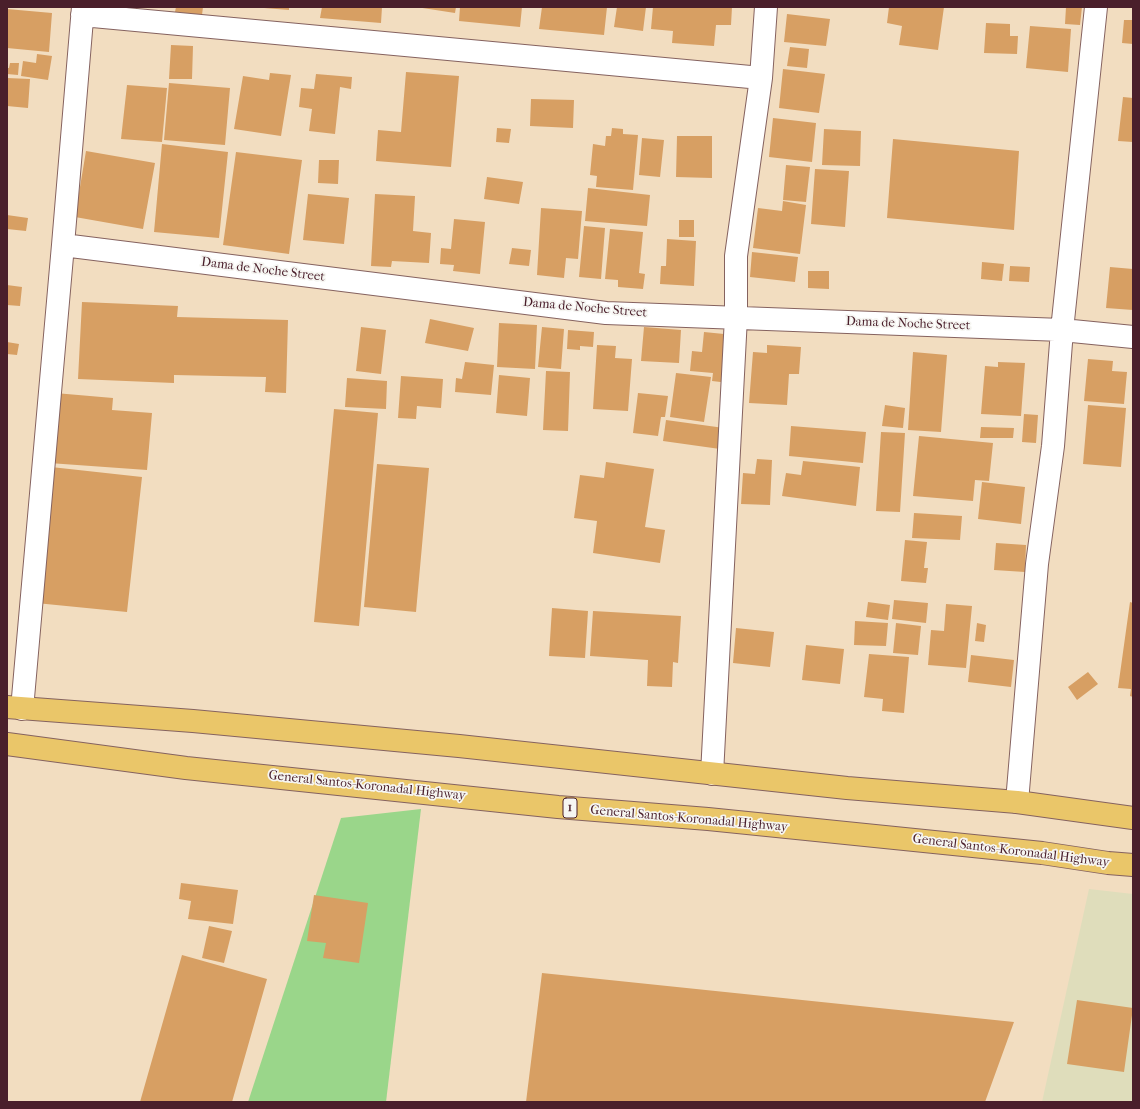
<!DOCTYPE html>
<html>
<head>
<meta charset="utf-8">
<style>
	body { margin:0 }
	#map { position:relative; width:1140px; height:1109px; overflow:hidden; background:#f2ddc0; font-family:"IM FELL French Canon",serif }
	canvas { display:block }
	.frame { position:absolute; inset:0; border:8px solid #4a1f2b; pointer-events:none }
</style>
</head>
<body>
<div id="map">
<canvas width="1140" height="1109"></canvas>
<div class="frame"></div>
</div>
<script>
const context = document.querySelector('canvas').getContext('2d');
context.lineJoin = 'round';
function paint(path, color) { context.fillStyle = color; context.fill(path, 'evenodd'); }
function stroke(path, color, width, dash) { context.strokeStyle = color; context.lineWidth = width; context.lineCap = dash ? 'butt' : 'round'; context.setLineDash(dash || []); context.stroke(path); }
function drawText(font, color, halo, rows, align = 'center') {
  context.font = font + ' "IM FELL French Canon",serif'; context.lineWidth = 3.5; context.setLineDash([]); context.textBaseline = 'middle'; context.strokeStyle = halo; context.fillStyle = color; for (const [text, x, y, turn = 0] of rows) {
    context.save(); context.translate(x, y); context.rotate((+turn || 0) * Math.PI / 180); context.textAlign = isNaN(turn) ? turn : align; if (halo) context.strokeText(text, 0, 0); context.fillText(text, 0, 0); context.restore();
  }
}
paint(new Path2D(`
	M 1089,889 L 1133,894 L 1133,1102 L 1042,1102 Z`), '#dfddbb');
paint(new Path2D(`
	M 421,809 L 386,1102 L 248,1102 L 341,818 Z`), '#9ad68a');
paint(new Path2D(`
	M 176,7 L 203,7 L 202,15 L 175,12 Z
	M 264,7 L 289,7 L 289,10 L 264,8 Z
	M 322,7 L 382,7 L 381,23 L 320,18 Z
	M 416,7 L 456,7 L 455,13 Z
	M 460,7 L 522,7 L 520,27 L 459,21 Z
	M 542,7 L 607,7 L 604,35 L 539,29 Z
	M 617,7 L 646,7 L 643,31 L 614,27 Z
	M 653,7 L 732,7 L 731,25 L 716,25 L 714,46 L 672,43 L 673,31 L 651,29 Z
	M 889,7 L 944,7 L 938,50 L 899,45 L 902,26 L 887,23 Z
	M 1066,7 L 1082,7 L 1080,25 L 1065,24 Z
	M 7,9 L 52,13 L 49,52 L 7,48 Z
	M 787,14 L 830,19 L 826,46 L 784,42 Z
	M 1124,20 L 1133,20 L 1133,44 L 1122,43 Z
	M 986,23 L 1010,24 L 1010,36 L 1018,36 L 1017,54 L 984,53 Z
	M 1030,26 L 1071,29 L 1068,72 L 1026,68 Z
	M 171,45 L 193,46 L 192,79 L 169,79 Z
	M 790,47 L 809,49 L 807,68 L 787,66 Z
	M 37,54 L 52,56 L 48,80 L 21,76 L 23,61 L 36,63 Z
	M 10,63 L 19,63 L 18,75 L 7,74 L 7,68 L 9,68 Z
	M 783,69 L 825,74 L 819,113 L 779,108 Z
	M 406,72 L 459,76 L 451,167 L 376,161 L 378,130 L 401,132 Z
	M 270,73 L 291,75 L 281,136 L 234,129 L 243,76 L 269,80 Z
	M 316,74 L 352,77 L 351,89 L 340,87 L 335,134 L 309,131 L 312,109 L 299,107 L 301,88 L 314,89 Z
	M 7,78 L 30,79 L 28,108 L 7,106 Z
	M 169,83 L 230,88 L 225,145 L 164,140 Z
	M 127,85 L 167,88 L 162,142 L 121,139 Z
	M 1123,97 L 1133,98 L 1133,142 L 1118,141 Z
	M 531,99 L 574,100 L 573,128 L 530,126 Z
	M 773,118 L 816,123 L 812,162 L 769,157 Z
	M 497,128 L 511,129 L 509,143 L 496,142 Z
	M 612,128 L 623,129 L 623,134 L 638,135 L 633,190 L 596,187 L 597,176 L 590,175 L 593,144 L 605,146 L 606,136 L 611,136 Z
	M 824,129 L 861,131 L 860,166 L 822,165 Z
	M 677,136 L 712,136 L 712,178 L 676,177 Z
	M 642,138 L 664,140 L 660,177 L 639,175 Z
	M 893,139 L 1019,151 L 1014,230 L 887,218 Z
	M 162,144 L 228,152 L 219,238 L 154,232 Z
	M 86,151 L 155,163 L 143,229 L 75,217 Z
	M 236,152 L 302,160 L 289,254 L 223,245 Z
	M 319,160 L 339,160 L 338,184 L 318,183 Z
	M 786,165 L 810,167 L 806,202 L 783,200 Z
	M 815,169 L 849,171 L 845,227 L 811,224 Z
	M 487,177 L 523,182 L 519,204 L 484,199 Z
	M 588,188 L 650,195 L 647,226 L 585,221 Z
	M 308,194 L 349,198 L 344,244 L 303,240 Z
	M 375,194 L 415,196 L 413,231 L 431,233 L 429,263 L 392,261 L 391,267 L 371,266 Z
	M 783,201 L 806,205 L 800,254 L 753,248 L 758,208 L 782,211 Z
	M 541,208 L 582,211 L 578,259 L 566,258 L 564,278 L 537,275 Z
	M 7,215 L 28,218 L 26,231 L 7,229 Z
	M 454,219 L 485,222 L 480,274 L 453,271 L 454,265 L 440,264 L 441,248 L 451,249 Z
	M 679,220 L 694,220 L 694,237 L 679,237 Z
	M 584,226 L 605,228 L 601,279 L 579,277 Z
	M 610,229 L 643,232 L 639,273 L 645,274 L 643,289 L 618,287 L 618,280 L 605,279 Z
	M 667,239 L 696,241 L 694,286 L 660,284 L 661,266 L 666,266 Z
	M 512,248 L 531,250 L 529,266 L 509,264 Z
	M 752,252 L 798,257 L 795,282 L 750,277 Z
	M 982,262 L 1004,264 L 1002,281 L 981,279 Z
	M 1010,266 L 1030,267 L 1029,282 L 1009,281 Z
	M 1110,267 L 1133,269 L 1133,310 L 1106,308 Z
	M 808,271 L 829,271 L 829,289 L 808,288 Z
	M 7,285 L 22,287 L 20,306 L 7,305 Z
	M 82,302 L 178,306 L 177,317 L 288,320 L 286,393 L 265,392 L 266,377 L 174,375 L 174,383 L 78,379 Z
	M 430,319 L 474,328 L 468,351 L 425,343 Z
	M 499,323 L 537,325 L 535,369 L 497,367 Z
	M 361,327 L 386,330 L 381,374 L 356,371 Z
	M 542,327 L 564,329 L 561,369 L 538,367 Z
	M 644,327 L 681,330 L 679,363 L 641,361 Z
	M 568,330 L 594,332 L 593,347 L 580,346 L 580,350 L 567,349 Z
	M 704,332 L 734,335 L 729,383 L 712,381 L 713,373 L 690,371 L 692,351 L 702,352 Z
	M 7,342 L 19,344 L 17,355 L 7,354 Z
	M 597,345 L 616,346 L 615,358 L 632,359 L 628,411 L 593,409 Z
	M 767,345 L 801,347 L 799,374 L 789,374 L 787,405 L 749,403 L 753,352 L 767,353 Z
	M 913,352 L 947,355 L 941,432 L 908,430 Z
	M 1088,359 L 1113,361 L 1112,371 L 1127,372 L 1124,404 L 1084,401 Z
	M 465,362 L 494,365 L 491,395 L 455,392 L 456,378 L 462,379 Z
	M 998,362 L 1025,363 L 1021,416 L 981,414 L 985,366 L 998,367 Z
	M 546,371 L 570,372 L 568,431 L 543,430 Z
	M 676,373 L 711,377 L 704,422 L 670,417 Z
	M 499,375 L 530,378 L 527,416 L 496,413 Z
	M 401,376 L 443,379 L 441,408 L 417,406 L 416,419 L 398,418 Z
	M 347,378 L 387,381 L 386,409 L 345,407 Z
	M 55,393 L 113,398 L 112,410 L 152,413 L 147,470 L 49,463 Z
	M 638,393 L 668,396 L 665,417 L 661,417 L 658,436 L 633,433 Z
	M 885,405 L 905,408 L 903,428 L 882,426 Z
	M 1088,405 L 1126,408 L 1121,467 L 1083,464 Z
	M 334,409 L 378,413 L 359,626 L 314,622 Z
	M 1024,414 L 1038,415 L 1036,443 L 1022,442 Z
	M 666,420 L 724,428 L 720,449 L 663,441 Z
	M 791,426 L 866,432 L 863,463 L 789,456 Z
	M 981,427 L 1014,428 L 1013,438 L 980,438 Z
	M 881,432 L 905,433 L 900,512 L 876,511 Z
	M 919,436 L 993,443 L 989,481 L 975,480 L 973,501 L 913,496 Z
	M 757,459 L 772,460 L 770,505 L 741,504 L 743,473 L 755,474 Z
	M 803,461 L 860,467 L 856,506 L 782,496 L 786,473 L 801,475 Z
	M 606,462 L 654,469 L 645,527 L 665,530 L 660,563 L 593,553 L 597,521 L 574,518 L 580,475 L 604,478 Z
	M 377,464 L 429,468 L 416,612 L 364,607 Z
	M 51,467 L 142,477 L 127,612 L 36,603 Z
	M 982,482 L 1025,487 L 1021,524 L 978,519 Z
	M 914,513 L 962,516 L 960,540 L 912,538 Z
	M 905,540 L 927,542 L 924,568 L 928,568 L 926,583 L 901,581 Z
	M 996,543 L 1026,545 L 1025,572 L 994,570 Z
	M 894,600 L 928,603 L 926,623 L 892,619 Z
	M 868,602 L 890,605 L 888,620 L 866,617 Z
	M 1130,602 L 1133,603 L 1133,697 L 1130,696 L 1131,689 L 1118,688 Z
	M 946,604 L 972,606 L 966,668 L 928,665 L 931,630 L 944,631 Z
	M 552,608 L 588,611 L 585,658 L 549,656 Z
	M 593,611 L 681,616 L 678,663 L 673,662 L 672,687 L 647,686 L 648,660 L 590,656 Z
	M 855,621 L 888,623 L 886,646 L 854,645 Z
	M 896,623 L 921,626 L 918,655 L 893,653 Z
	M 977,623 L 986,625 L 984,642 L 975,641 Z
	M 736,628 L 774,632 L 770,667 L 733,663 Z
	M 806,645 L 844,649 L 840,684 L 802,680 Z
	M 869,654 L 909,657 L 904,713 L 882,711 L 883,699 L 864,697 Z
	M 971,655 L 1014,660 L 1011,687 L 968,682 Z
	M 1088,672 L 1098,684 L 1077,700 L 1068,687 Z
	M 181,883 L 238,890 L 233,924 L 188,919 L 191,901 L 179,899 Z
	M 314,895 L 368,903 L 359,963 L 323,958 L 326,943 L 307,941 Z
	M 209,926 L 232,931 L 224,963 L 202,958 Z
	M 182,955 L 267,979 L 232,1102 L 140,1102 Z
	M 542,973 L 1014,1022 L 985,1102 L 526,1102 Z
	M 1077,1000 L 1133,1008 L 1124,1072 L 1067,1064 Z`), '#d79f63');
const street = new Path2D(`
	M 82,15 L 761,78
	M 63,245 L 606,313 L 1062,330 L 1133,337
	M 22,709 L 63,245 L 83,7
	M 712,774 L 736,317 L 736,256 L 761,78 L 766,7
	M 1017,802 L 1037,564 L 1053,446 L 1062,330 L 1096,7`);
const highway = new Path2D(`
	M 7,707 L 193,721 L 459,746 L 847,788 L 1017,802 L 1133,818
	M 7,744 L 186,768 L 558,807 L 708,819 L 1042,853 L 1108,863 L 1133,865`);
stroke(street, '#85625f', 24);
stroke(highway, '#85625f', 24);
stroke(street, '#fff', 22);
stroke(highway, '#eac669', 22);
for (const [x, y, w] of [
	[570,808,14]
]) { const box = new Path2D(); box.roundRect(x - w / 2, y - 10, w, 20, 3); context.fillStyle = '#f6f6f2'; context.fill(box); stroke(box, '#4a1f2b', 1); }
drawText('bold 12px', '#4a1f2b', null, [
	["1",570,808]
]);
drawText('13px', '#4a1f2b', '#f6f6f2', [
	["Dama de Noche Street",263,270,7],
	["Dama de Noche Street",585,308,5],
	["Dama de Noche Street",908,324,2],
	["General Santos-Koronadal Highway",367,786,6],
	["General Santos-Koronadal Highway",689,819,5],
	["General Santos-Koronadal Highway",1011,851,7]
]);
</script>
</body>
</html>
